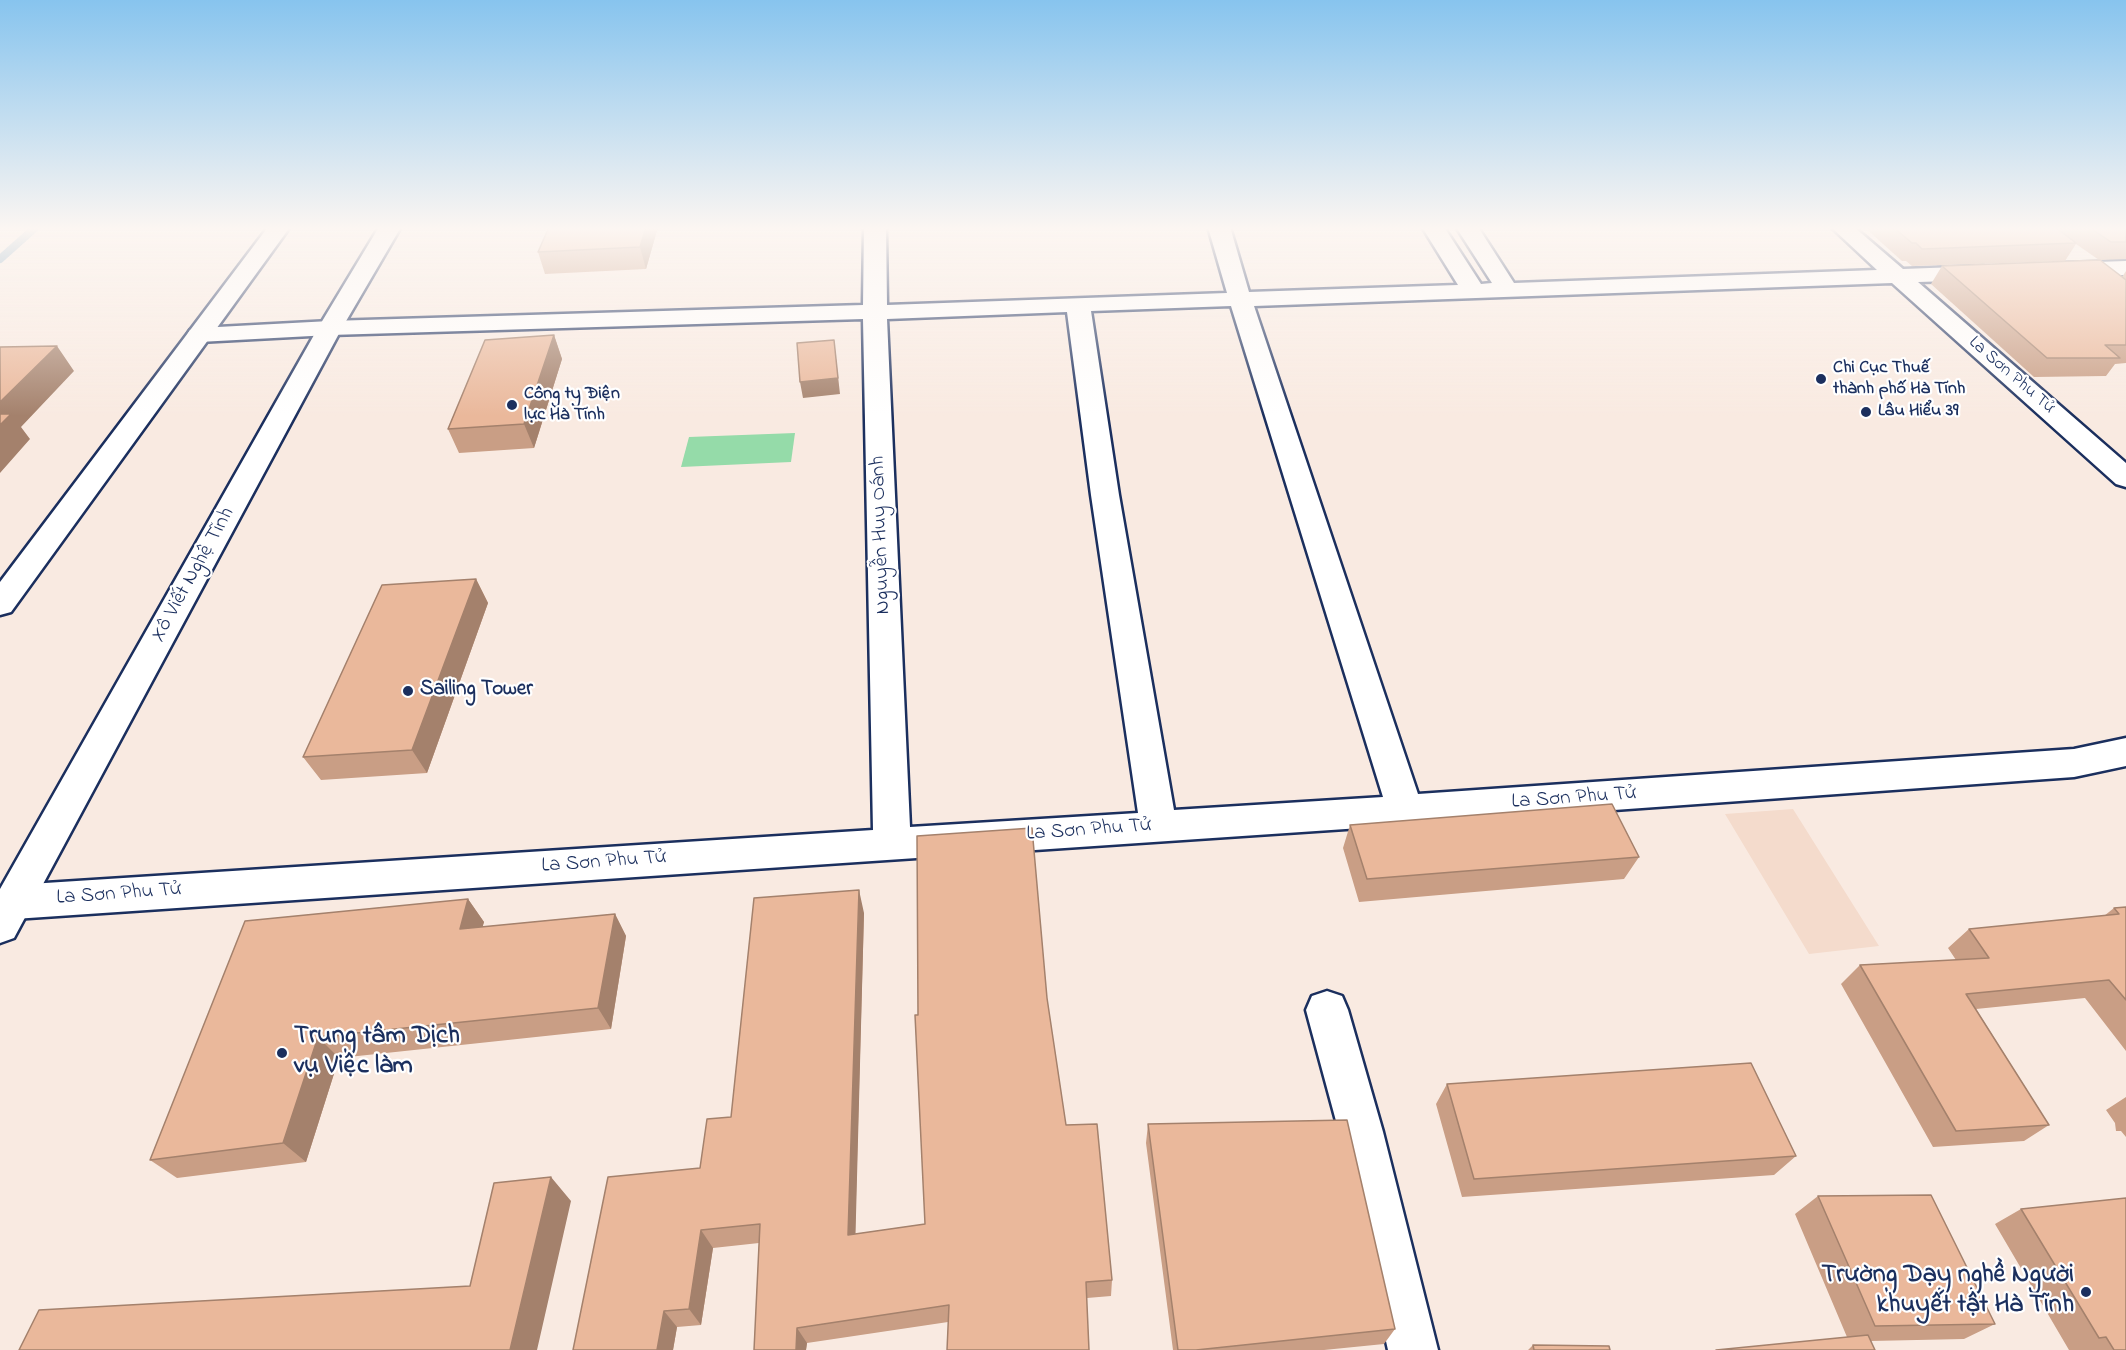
<!DOCTYPE html>
<html>
<head>
<meta charset="utf-8">
<style>
	body { margin:0 }
	canvas { display:block; background:#f9eae1 }
</style>
</head>
<body>
<canvas width="2126" height="1350"></canvas>
<script>
const context = document.querySelector('canvas').getContext('2d');
context.lineJoin = 'round';
function paint(path, color) { context.fillStyle = color; context.fill(path, 'evenodd'); }
function stroke(path, color, width, dash) { context.strokeStyle = color; context.lineWidth = width; context.lineCap = dash ? 'butt' : 'round'; context.setLineDash(dash || []); context.stroke(path); }
function drawText(font, color, halo, rows, align = 'center') {
  context.font = font + ' "Indie Flower",sans-serif'; context.lineWidth = 4.5; context.setLineDash([]); context.textBaseline = 'middle'; context.strokeStyle = halo; context.fillStyle = color; for (const [text, x, y, turn = 0] of rows) {
    context.save(); context.translate(x, y); context.rotate((+turn || 0) * Math.PI / 180); context.textAlign = isNaN(turn) ? turn : align; if (halo) context.strokeText(text, 0, 0); context.fillText(text, 0, 0); context.restore();
  }
}
paint(new Path2D(`
	M 1793,809 L 1879,946 L 1809,954 L 1725,814 Z`), '#f4dbcc');
paint(new Path2D(`
	M 795,433 L 791,462 L 681,467 L 689,437 Z`), '#95dba9');
stroke(new Path2D(`
	M 0,259 L 36,227`), '#6497ba', 8);
const street = new Path2D(`
	M 864,227 L 886,227 L 887,305 L 1227,293 L 1208,227 L 1230,227 L 1249,292 L 1458,285 L 1422,227 L 1444,227 L 1481,284 L 1492,283 L 1456,227 L 1478,227 L 1514,283 L 1877,270 L 1831,227 L 1854,227 L 1903,269 L 1983,266 L 1991,268 L 1994,273 L 1991,278 L 1983,280 L 1918,282 L 2126,463 L 2126,487 L 2116,484 L 1892,283 L 1254,306 L 1418,794 L 2074,749 L 2126,738 L 2126,766 L 2074,777 L 1405,825 L 14,919 L 0,914 L 0,891 L 14,885 L 873,830 L 863,319 L 330,335 L 199,342 L 190,340 L 187,335 L 190,330 L 199,328 L 330,321 L 863,305 ZM 1231,306 L 1383,797 L 1174,810 L 1119,495 L 1091,311 ZM 1067,312 L 1091,495 L 1138,813 L 910,827 L 887,319 Z
	M 2126,261 L 2126,275 L 2065,277 L 2057,275 L 2054,270 L 2057,265 L 2065,263 Z
	M 1327,991 L 1342,996 L 1348,1010 L 1383,1132 L 1438,1350 L 1388,1350 L 1339,1132 L 1306,1010 L 1312,996 Z`);
const secondary = new Path2D(`
	M 268,227 L 290,227 L 11,612 L 0,615 L 0,582 Z
	M 379,227 L 401,227 L 342,328 L 14,938 L 0,943 L 0,889 L 318,328 Z`);
stroke(street, '#1b2f5e', 5);
stroke(secondary, '#1b2f5e', 5);
paint(street, '#fff');
paint(secondary, '#fff');
paint(new Path2D(`
	M 658,227 L 646,269 L 545,274 L 538,252 Z
	M 1864,227 L 2126,227 L 2126,259 L 2099,260 L 2076,244 L 2065,261 L 1912,266 L 1906,261 L 1902,261 Z
	M 1942,266 L 2122,277 L 2126,271 L 2126,363 L 2115,364 L 2106,376 L 2034,377 L 1931,284 Z
	M 554,335 L 562,359 L 534,448 L 459,453 L 448,429 Z
	M 476,579 L 488,603 L 427,773 L 321,780 L 303,757 Z
	M 1350,825 L 1639,857 L 1624,879 L 1359,902 L 1343,848 Z
	M 468,899 L 484,922 L 482,927 L 615,914 L 626,936 L 611,1029 L 339,1058 L 306,1162 L 177,1178 L 150,1160 Z
	M 2126,907 L 2126,1051 L 2085,998 L 1976,1009 L 2049,1125 L 2024,1141 L 1933,1147 L 1841,984 L 1860,965 L 1956,960 L 1948,948 L 1969,929 L 2104,916 L 2114,908 Z
	M 864,913 L 855,1234 L 925,1224 L 1047,998 L 1066,1125 L 1112,1280 L 1111,1296 L 1087,1298 L 948,1322 L 807,1343 L 806,1350 L 754,1350 L 759,1243 L 713,1248 L 701,1325 L 677,1327 L 673,1350 L 573,1350 L 700,1168 L 731,1117 Z
	M 1447,1084 L 1796,1156 L 1774,1175 L 1462,1197 L 1436,1104 Z
	M 2126,1097 L 2126,1137 L 2121,1131 L 2116,1131 L 2115,1123 L 2106,1110 Z
	M 1148,1124 L 1395,1329 L 1384,1344 L 1324,1350 L 1173,1350 L 1146,1143 Z
	M 1818,1196 L 1995,1324 L 1964,1339 L 1870,1341 L 1847,1337 L 1795,1214 Z
	M 2021,1209 L 2126,1350 L 2069,1350 L 1995,1224 Z
	M 1533,1345 L 1610,1350 L 1528,1350 Z`), '#c99e85');
paint(new Path2D(`
	M 646,227 L 658,227 L 646,269 L 640,247 Z
	M 554,335 L 562,359 L 534,448 L 524,424 Z
	M 834,340 L 840,394 L 803,398 L 800,382 Z
	M 57,346 L 74,371 L 21,427 L 30,439 L 0,473 L 0,402 Z
	M 476,579 L 488,603 L 427,773 L 412,750 Z
	M 859,890 L 864,913 L 855,1253 L 848,1235 Z
	M 468,899 L 484,922 L 476,951 L 460,929 Z
	M 615,914 L 626,936 L 611,1029 L 598,1008 Z
	M 318,1037 L 339,1058 L 306,1162 L 283,1143 Z
	M 551,1177 L 571,1201 L 537,1350 L 510,1350 Z
	M 701,1230 L 713,1248 L 701,1325 L 689,1309 Z
	M 664,1311 L 677,1327 L 673,1350 L 657,1350 Z
	M 797,1328 L 807,1343 L 806,1350 L 796,1350 Z`), '#a4816c');
const building = new Path2D(`
	M 549,227 L 646,227 L 640,247 L 538,252 Z
	M 1893,227 L 2055,227 L 2076,243 L 1922,249 L 1916,243 L 1912,243 Z
	M 2089,227 L 2126,227 L 2126,242 L 2111,242 Z
	M 2100,260 L 2126,280 L 2126,345 L 2105,345 L 2120,358 L 2047,358 L 1942,266 Z
	M 554,335 L 524,424 L 448,429 L 485,340 Z
	M 834,340 L 838,378 L 800,382 L 797,343 Z
	M 57,346 L 0,402 L 0,347 Z
	M 0,414 L 11,414 L 0,425 Z
	M 476,579 L 412,750 L 303,757 L 382,585 Z
	M 1612,804 L 1639,857 L 1367,879 L 1350,825 Z
	M 1032,828 L 1047,998 L 1066,1125 L 1097,1124 L 1112,1280 L 1086,1282 L 1089,1350 L 947,1350 L 949,1305 L 797,1328 L 796,1350 L 754,1350 L 760,1224 L 701,1230 L 689,1309 L 664,1311 L 657,1350 L 573,1350 L 608,1177 L 700,1168 L 707,1119 L 731,1117 L 754,898 L 859,890 L 848,1235 L 925,1224 L 915,1015 L 918,1015 L 917,836 Z
	M 468,899 L 460,929 L 615,914 L 598,1008 L 318,1037 L 283,1143 L 150,1160 L 245,921 Z
	M 2126,907 L 2126,1000 L 2109,980 L 1966,994 L 2049,1125 L 1956,1131 L 1860,965 L 1989,958 L 1969,929 L 2119,914 L 2114,908 Z
	M 1751,1063 L 1796,1156 L 1474,1179 L 1447,1084 Z
	M 1347,1120 L 1395,1329 L 1196,1350 L 1178,1350 L 1148,1124 Z
	M 551,1177 L 510,1350 L 19,1350 L 39,1310 L 470,1286 L 494,1183 Z
	M 1931,1195 L 1995,1324 L 1875,1326 L 1818,1196 Z
	M 2126,1198 L 2126,1350 L 2114,1350 L 2106,1337 L 2099,1338 L 2021,1209 Z
	M 1868,1335 L 1875,1350 L 1716,1350 Z
	M 1533,1345 L 1609,1346 L 1610,1350 L 1534,1350 Z`);
paint(building, '#eab89b');
stroke(building, '#a4816c', 1.5);
const sky = context.createLinearGradient(0, 0, 0, 416);
sky.addColorStop(0, '#87c4ee');
sky.addColorStop(0.55, '#fcf6f2');
sky.addColorStop(1, '#fcf6f200');
context.fillStyle = sky;
context.fillRect(0, 0, 2126, 416);
for (const [x, y, r, color] of [
	[1821,379,6,"#1b2f5e"],
	[512,405,6,"#1b2f5e"],
	[1866,412,6,"#1b2f5e"],
	[408,691,6,"#1b2f5e"],
	[282,1053,6,"#1b2f5e"],
	[2086,1292,6,"#1b2f5e"]
]) { const dot = new Path2D(); dot.arc(x, y, r, 0, 2 * Math.PI); context.fillStyle = color; context.fill(dot); stroke(dot, '#fff', 2); }
drawText('bold 18px', '#1b2f5e', '#fff', [
	["Chi Cục Thuế",1833,369],
	["thành phố Hà Tĩnh",1833,390],
	["Công ty Điện",524,395],
	["lực Hà Tĩnh",524,416],
	["Lâu Hiểu 39",1878,412]
], 'left');
drawText('18px', '#1b2f5e', '#fff', [
	["La Sơn Phu Tử",2011,376,41]
]);
drawText('21px', '#1b2f5e', '#fff', [
	["Nguyễn Huy Oánh",882,535,-92],
	["Xô Viết Nghệ Tĩnh",194,575,-61],
	["La Sơn Phu Tử",1574,799,-4],
	["La Sơn Phu Tử",1089,831,-4],
	["La Sơn Phu Tử",604,863,-4],
	["La Sơn Phu Tử",119,895,-4]
]);
drawText('bold 21px', '#1b2f5e', '#fff', [
	["Sailing Tower",420,691]
], 'left');
drawText('bold 26px', '#1b2f5e', '#fff', [
	["Trung tâm Dịch",294,1038],
	["vụ Việc làm",294,1068],
	["Trường Dạy nghề Người",2074,1277,"right"],
	["khuyết tật Hà Tĩnh",2074,1307,"right"]
], 'left');
</script>
</body>
</html>
